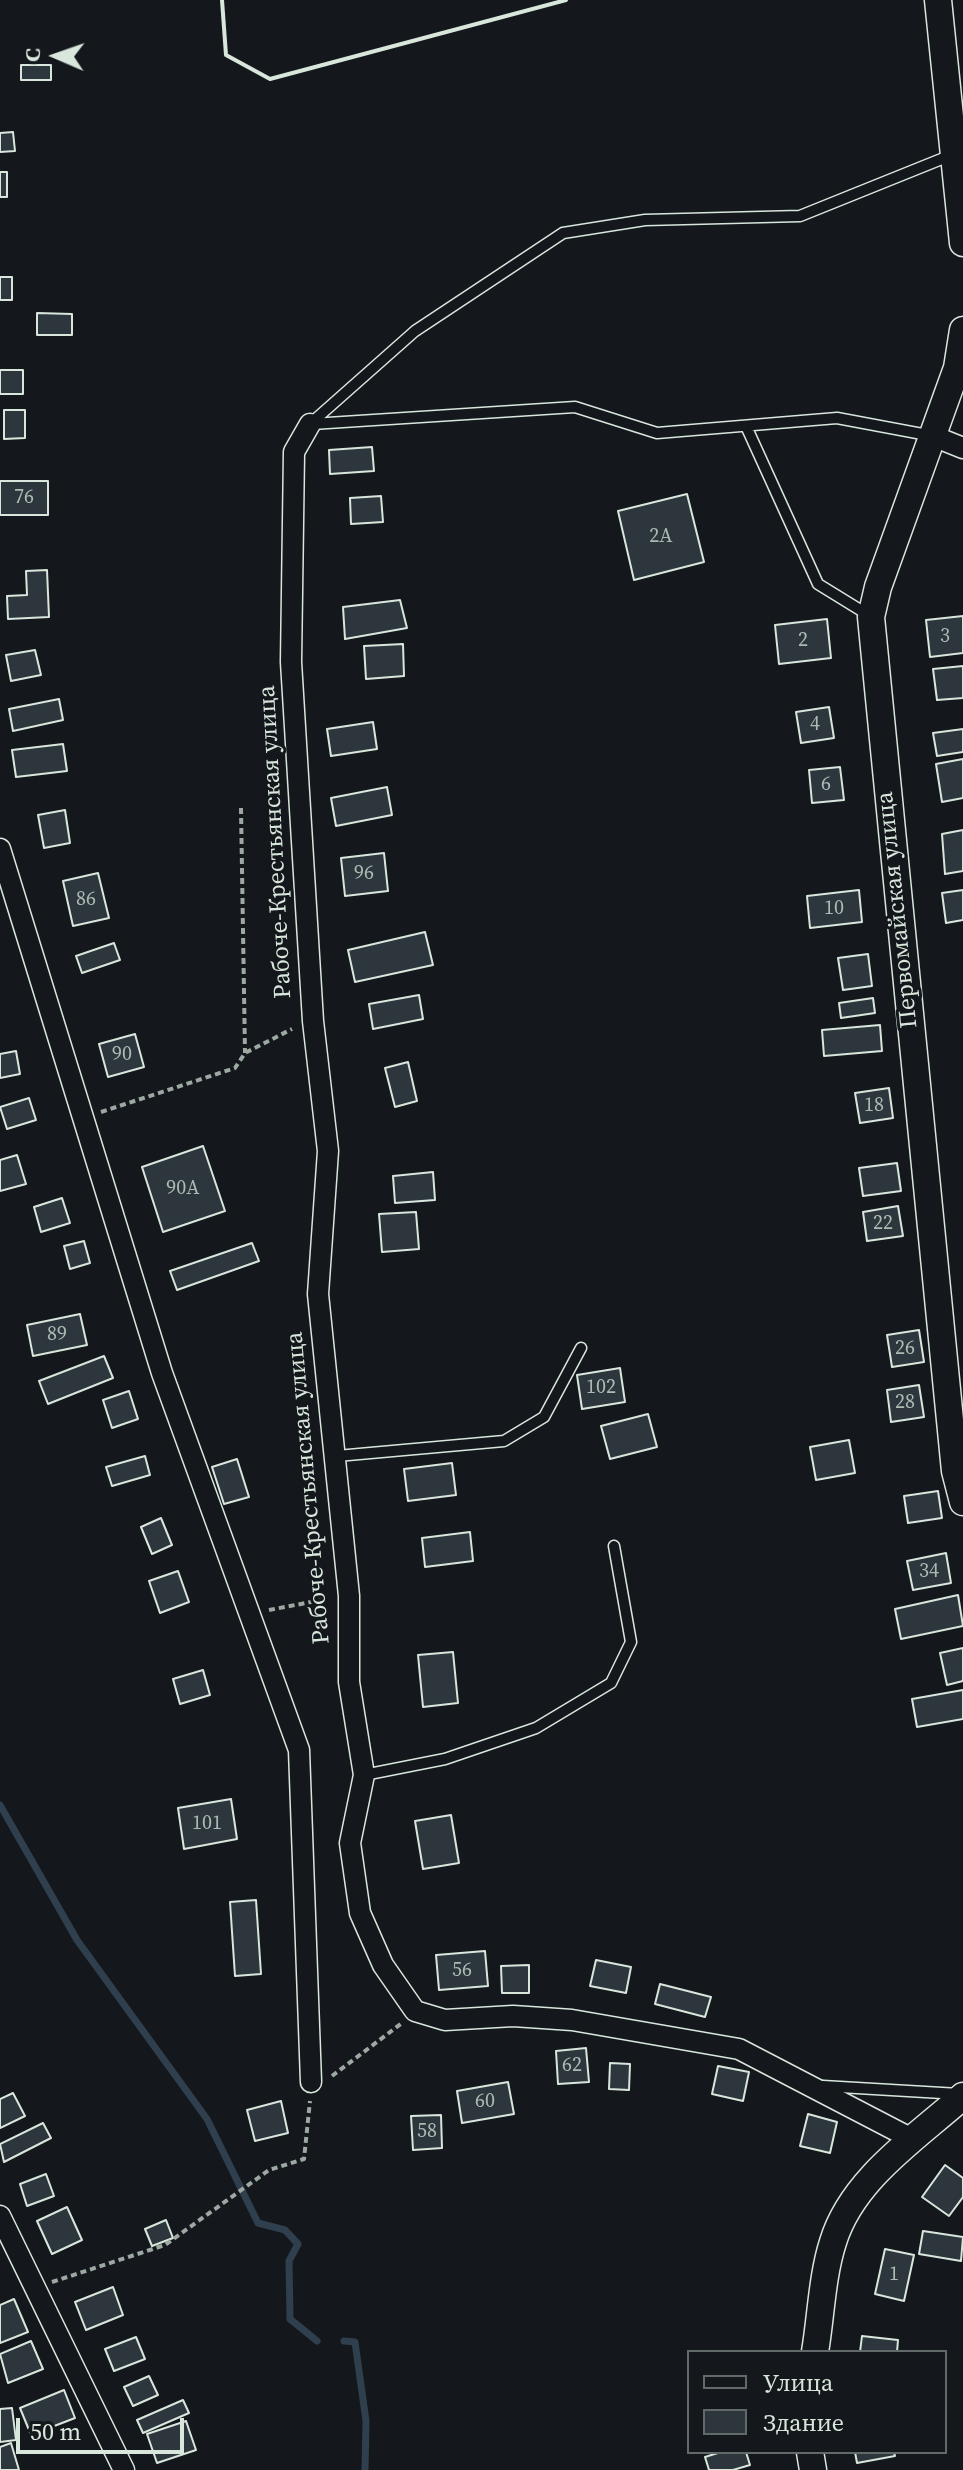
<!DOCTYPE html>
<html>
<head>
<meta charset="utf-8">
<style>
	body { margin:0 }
	#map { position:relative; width:963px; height:2470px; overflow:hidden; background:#14181c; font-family:"Source Serif 4",serif }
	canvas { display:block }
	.legend { position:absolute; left:687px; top:2350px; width:260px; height:104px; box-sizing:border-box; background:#14181c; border:2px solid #626a69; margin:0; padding:10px 14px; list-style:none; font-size:24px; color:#d8e6dc }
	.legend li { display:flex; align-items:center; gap:16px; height:40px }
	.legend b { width:40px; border:2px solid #626a69 }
	.north { position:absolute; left:16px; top:16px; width:80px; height:80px; -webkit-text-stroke:6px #14181c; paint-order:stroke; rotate:272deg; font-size:22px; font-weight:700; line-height:32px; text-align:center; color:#d8e6dc }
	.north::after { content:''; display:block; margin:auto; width:28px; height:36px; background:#d8e6dc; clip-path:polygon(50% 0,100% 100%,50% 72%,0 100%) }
	.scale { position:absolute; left:16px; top:2418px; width:168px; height:36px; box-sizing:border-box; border:4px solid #d8e6dc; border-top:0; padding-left:10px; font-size:24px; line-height:28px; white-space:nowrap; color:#d8e6dc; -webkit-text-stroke:6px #14181c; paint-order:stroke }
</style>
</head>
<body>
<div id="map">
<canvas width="963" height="2470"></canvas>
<ul class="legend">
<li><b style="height:10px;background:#14181c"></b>Улица</li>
<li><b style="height:22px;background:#2c363c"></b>Здание</li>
</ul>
<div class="north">С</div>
<div class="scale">50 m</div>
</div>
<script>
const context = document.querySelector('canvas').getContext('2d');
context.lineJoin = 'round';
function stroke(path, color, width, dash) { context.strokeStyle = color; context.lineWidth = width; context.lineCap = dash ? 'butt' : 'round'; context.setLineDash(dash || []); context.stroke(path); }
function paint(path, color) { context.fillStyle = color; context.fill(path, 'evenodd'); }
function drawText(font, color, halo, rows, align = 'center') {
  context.font = font + ' "Source Serif 4",serif'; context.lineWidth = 6; context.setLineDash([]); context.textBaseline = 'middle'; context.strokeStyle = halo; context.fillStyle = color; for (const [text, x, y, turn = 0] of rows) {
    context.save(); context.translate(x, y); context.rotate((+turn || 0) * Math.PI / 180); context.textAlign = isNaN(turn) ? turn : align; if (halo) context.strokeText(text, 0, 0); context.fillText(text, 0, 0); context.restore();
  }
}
stroke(new Path2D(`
	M 0,1805 L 77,1940 L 207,2119 L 258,2223 L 285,2230 L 298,2244 L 289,2261 L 290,2319 L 317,2341
	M 344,2341 L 355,2342 L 366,2421 L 365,2470`), '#2f3f4d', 7);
const building = new Path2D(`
	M 21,65 L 51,65 L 51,80 L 21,80 Z
	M 13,132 L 15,151 L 0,152 L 0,133 Z
	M 0,172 L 7,172 L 7,197 L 0,197 Z
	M 0,277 L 12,277 L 12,300 L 0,300 Z
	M 37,313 L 72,314 L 72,335 L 37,335 Z
	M 0,370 L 23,370 L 23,394 L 0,394 Z
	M 4,410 L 25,410 L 25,438 L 4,439 Z
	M 372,447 L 374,471 L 330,474 L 329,450 Z
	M 0,481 L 48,481 L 48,515 L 0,515 Z
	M 687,494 L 704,562 L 634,580 L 618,511 Z
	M 381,496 L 383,522 L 351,524 L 350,498 Z
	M 47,570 L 49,617 L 8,619 L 7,596 L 27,595 L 26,571 Z
	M 400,600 L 407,628 L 345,639 L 343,607 Z
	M 963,616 L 963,653 L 930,657 L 926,620 Z
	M 827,619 L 831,658 L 779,664 L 775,625 Z
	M 403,644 L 404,676 L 366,679 L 364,646 Z
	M 35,650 L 41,675 L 11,681 L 6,655 Z
	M 963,666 L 963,698 L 937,700 L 933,669 Z
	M 59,699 L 63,720 L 13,731 L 9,709 Z
	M 829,707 L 834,738 L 801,743 L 796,712 Z
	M 373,722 L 377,749 L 331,756 L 327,729 Z
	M 963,729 L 963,752 L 937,756 L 933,733 Z
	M 63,744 L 67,771 L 16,777 L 12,750 Z
	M 963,759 L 963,798 L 942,802 L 936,764 Z
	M 840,767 L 844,800 L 812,803 L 809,770 Z
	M 387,787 L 392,815 L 336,826 L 331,798 Z
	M 65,810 L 70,843 L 44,848 L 38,815 Z
	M 963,830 L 963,871 L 945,874 L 942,834 Z
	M 384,853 L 388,891 L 345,896 L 341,858 Z
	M 98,873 L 109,918 L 73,926 L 63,881 Z
	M 859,890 L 862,922 L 810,928 L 807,896 Z
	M 963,890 L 963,920 L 946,923 L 942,893 Z
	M 425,932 L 433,965 L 355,982 L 348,950 Z
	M 114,943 L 120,960 L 82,973 L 76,956 Z
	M 868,954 L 872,986 L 843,990 L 838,958 Z
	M 419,995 L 423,1019 L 373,1029 L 369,1004 Z
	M 873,998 L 875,1013 L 841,1018 L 839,1003 Z
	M 880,1025 L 882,1051 L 824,1056 L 822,1030 Z
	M 135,1034 L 144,1067 L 108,1077 L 99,1044 Z
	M 16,1051 L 20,1074 L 0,1078 L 0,1054 Z
	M 408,1062 L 417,1101 L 395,1107 L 385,1068 Z
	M 889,1088 L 893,1118 L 860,1123 L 855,1093 Z
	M 29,1098 L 36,1120 L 7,1129 L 0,1107 Z
	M 203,1146 L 225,1211 L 163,1232 L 142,1167 Z
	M 17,1155 L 26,1184 L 0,1191 L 0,1160 Z
	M 897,1163 L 901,1191 L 863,1196 L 859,1168 Z
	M 433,1172 L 435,1200 L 395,1203 L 393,1176 Z
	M 62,1198 L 70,1223 L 41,1232 L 34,1207 Z
	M 898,1206 L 903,1236 L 867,1241 L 863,1212 Z
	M 416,1212 L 419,1249 L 382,1252 L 379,1214 Z
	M 84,1241 L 90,1263 L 70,1269 L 64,1246 Z
	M 252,1243 L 259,1261 L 177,1290 L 170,1271 Z
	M 80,1314 L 87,1345 L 33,1356 L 27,1325 Z
	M 919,1330 L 924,1362 L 892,1367 L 887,1335 Z
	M 104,1356 L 113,1378 L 48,1404 L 39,1381 Z
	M 620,1368 L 625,1402 L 582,1409 L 577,1375 Z
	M 919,1385 L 924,1417 L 891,1422 L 887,1390 Z
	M 129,1391 L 138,1419 L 112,1428 L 103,1400 Z
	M 648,1414 L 657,1447 L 610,1459 L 601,1426 Z
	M 849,1440 L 855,1473 L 816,1480 L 810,1447 Z
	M 145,1456 L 150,1475 L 112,1486 L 106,1467 Z
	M 237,1459 L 249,1497 L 224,1504 L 212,1467 Z
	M 452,1463 L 456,1495 L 408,1501 L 404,1469 Z
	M 938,1491 L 942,1518 L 908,1523 L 904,1496 Z
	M 161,1518 L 172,1545 L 152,1554 L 141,1527 Z
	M 470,1532 L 473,1561 L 425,1567 L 422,1538 Z
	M 946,1553 L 951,1583 L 913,1590 L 907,1561 Z
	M 178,1571 L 189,1602 L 160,1613 L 149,1581 Z
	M 958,1595 L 963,1626 L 901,1639 L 895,1609 Z
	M 963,1648 L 963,1681 L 947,1685 L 940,1653 Z
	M 453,1652 L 458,1703 L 423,1707 L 418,1655 Z
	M 203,1670 L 210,1695 L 180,1704 L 173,1679 Z
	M 963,1690 L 963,1719 L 917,1727 L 912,1699 Z
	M 231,1799 L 237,1839 L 184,1849 L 178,1808 Z
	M 451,1815 L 459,1863 L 423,1869 L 415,1821 Z
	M 256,1900 L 261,1974 L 235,1976 L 230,1902 Z
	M 485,1951 L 488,1986 L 439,1990 L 436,1955 Z
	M 596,1960 L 631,1967 L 626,1993 L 590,1986 Z
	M 529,1965 L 529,1993 L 502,1993 L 501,1966 Z
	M 660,1984 L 711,1997 L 705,2017 L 655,2004 Z
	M 586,2048 L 589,2082 L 558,2084 L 556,2051 Z
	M 610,2063 L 630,2064 L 629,2090 L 609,2089 Z
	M 718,2066 L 749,2072 L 743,2101 L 712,2094 Z
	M 508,2082 L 514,2114 L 462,2123 L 457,2091 Z
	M 13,2093 L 25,2116 L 0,2128 L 0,2099 Z
	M 281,2101 L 288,2133 L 255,2141 L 247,2110 Z
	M 808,2114 L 837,2122 L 830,2153 L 800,2146 Z
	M 441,2115 L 442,2148 L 413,2150 L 411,2116 Z
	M 43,2123 L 51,2138 L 4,2162 L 0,2144 Z
	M 945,2165 L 963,2178 L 963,2197 L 949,2216 L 922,2197 Z
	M 46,2174 L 54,2196 L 27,2206 L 20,2184 Z
	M 67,2207 L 82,2240 L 52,2254 L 37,2221 Z
	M 166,2220 L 173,2238 L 152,2246 L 145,2229 Z
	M 923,2231 L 963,2237 L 961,2261 L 919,2254 Z
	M 885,2249 L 914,2255 L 904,2301 L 875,2294 Z
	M 113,2287 L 123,2315 L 86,2330 L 75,2302 Z
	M 14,2299 L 28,2332 L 0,2343 L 0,2305 Z
	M 862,2336 L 898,2340 L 897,2352 L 860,2352 Z
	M 136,2337 L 145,2359 L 114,2371 L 105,2349 Z
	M 31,2341 L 43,2369 L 8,2383 L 0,2354 Z
	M 149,2376 L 158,2395 L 133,2406 L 124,2387 Z
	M 64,2390 L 75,2418 L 31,2435 L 20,2408 Z
	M 183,2400 L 189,2413 L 143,2433 L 137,2420 Z
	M 12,2408 L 16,2440 L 0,2442 L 0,2409 Z
	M 186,2421 L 196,2450 L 157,2463 L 147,2434 Z
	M 11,2443 L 19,2470 L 0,2470 L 0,2447 Z
	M 721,2452 L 746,2452 L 750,2465 L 733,2470 L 709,2470 L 705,2457 Z
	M 855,2452 L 894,2452 L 895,2456 L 857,2463 Z`);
paint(building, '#2c363c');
stroke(building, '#d8e6dc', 2);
const service = new Path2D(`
	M 310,424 L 415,331 L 563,233 L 645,220 L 800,216 L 954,154
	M 312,424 L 575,407 L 657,433 L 837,418 L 933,436
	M 746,426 L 818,584 L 870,616
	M 337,1456 L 504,1441 L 544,1417 L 581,1348
	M 364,1775 L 445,1759 L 536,1728 L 611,1683 L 631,1642 L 614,1546
	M 823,2086 L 959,2094`);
const minor = new Path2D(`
	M 310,424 L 294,452 L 291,662 L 313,1021 L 328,1151 L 318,1294 L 349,1596 L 349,1682 L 364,1775 L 350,1843 L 360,1913 L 383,1965 L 415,2011 L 445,2020 L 513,2016 L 572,2020 L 739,2049 L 914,2140
	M 933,436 L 963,448
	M 0,849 L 162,1373 L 299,1750 L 311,2082
	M 0,2216 L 124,2470`);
const tertiary = new Path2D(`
	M 938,0 L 963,243
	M 963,330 L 957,368 L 878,587 L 871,617 L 955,1471 L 963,1502
	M 815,2352 C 821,2316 822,2276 833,2242 C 852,2179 916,2138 963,2096
	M 810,2452 L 813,2470`);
stroke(service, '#d8e6dc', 13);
stroke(minor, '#d8e6dc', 23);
stroke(tertiary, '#d8e6dc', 29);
stroke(new Path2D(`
	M 241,808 L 245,1053
	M 101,1112 L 235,1068 L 245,1053 L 292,1029
	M 269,1610 L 327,1599
	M 332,2076 L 402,2023
	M 52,2282 L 165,2245 L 269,2170 L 304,2159 L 310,2101`), '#9da8a2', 4, [6, 4]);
stroke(service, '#14181c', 10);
stroke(minor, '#14181c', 20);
stroke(tertiary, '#14181c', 26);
stroke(new Path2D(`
	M 222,0 L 226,55 L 270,79 L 566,0`), '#d8e6dc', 4);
drawText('20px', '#adbab4', null, [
	["76",24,498],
	["2А",661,537],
	["3",945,637],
	["2",803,641],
	["4",815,725],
	["6",826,785],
	["96",364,874],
	["86",86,900],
	["10",834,909],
	["90",122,1055],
	["18",874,1106],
	["90А",183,1189],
	["22",883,1224],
	["89",57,1335],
	["26",905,1349],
	["102",601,1388],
	["28",905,1403],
	["34",929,1572],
	["101",207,1824],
	["56",462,1971],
	["62",572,2066],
	["60",485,2102],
	["58",427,2132],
	["1",894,2275]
]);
drawText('24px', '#d8e6dc', '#14181c', [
	["Рабоче-Крестьянская улица",276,842,-93],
	["Первомайская улица",898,910,-96],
	["Рабоче-Крестьянская улица",309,1488,-95]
]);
</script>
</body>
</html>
